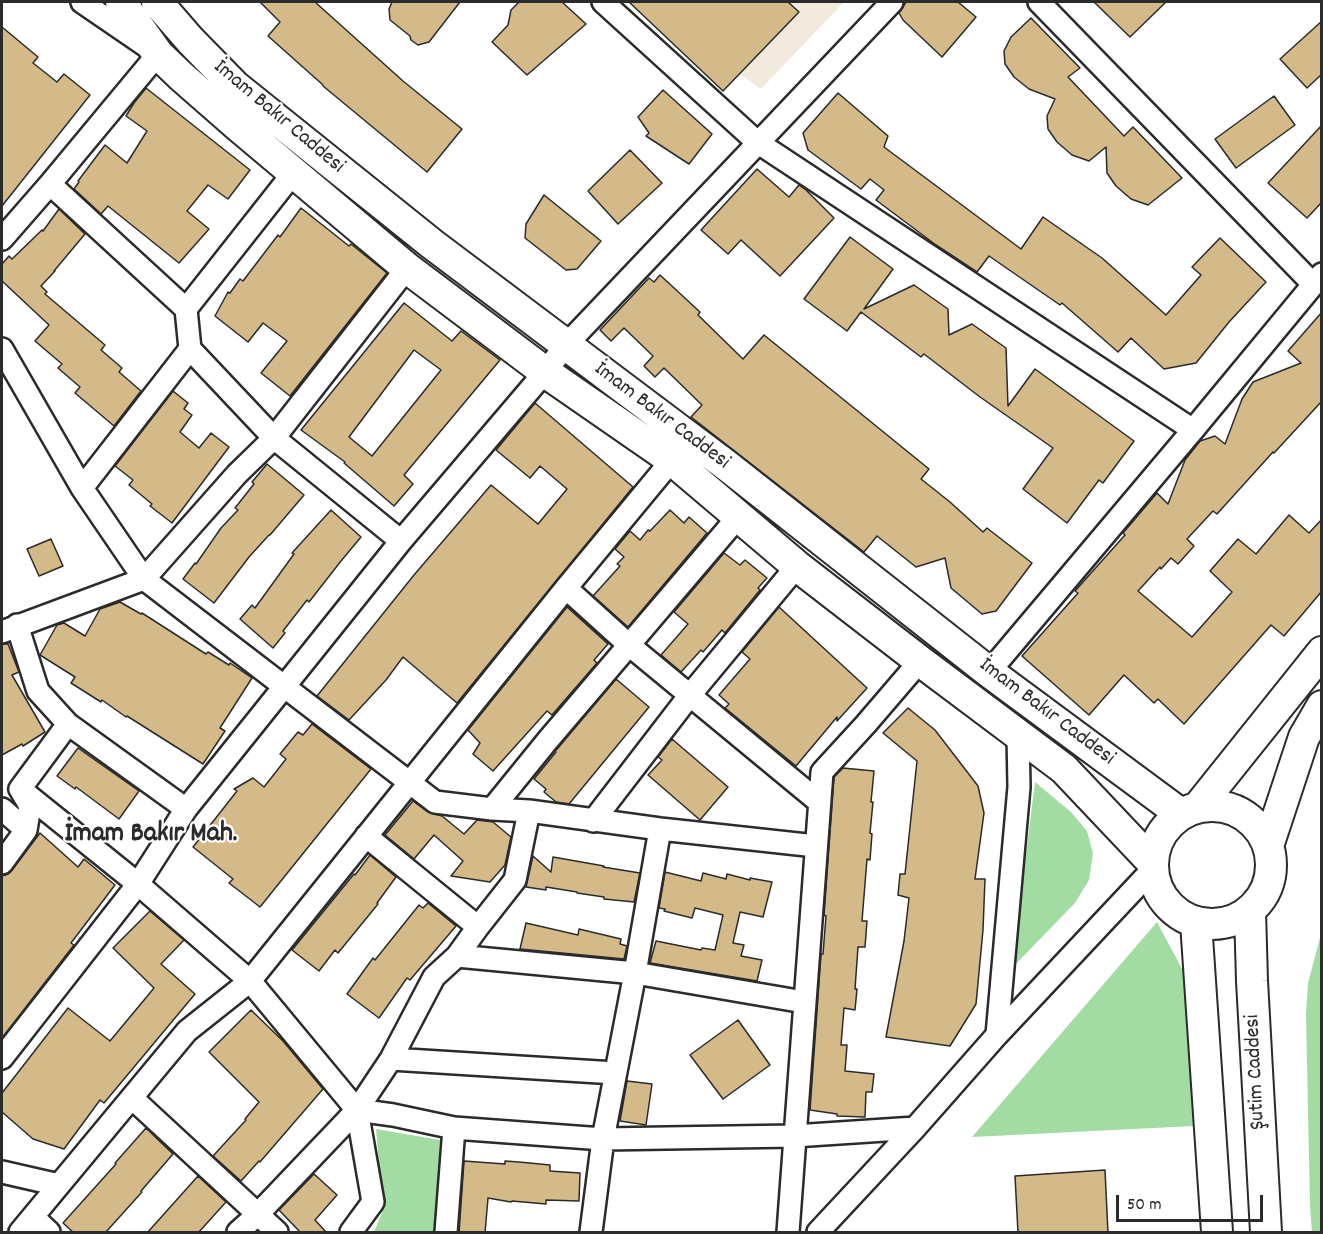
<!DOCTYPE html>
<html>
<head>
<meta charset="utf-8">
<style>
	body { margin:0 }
	#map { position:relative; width:1323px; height:1234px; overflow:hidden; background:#fff; font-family:Dekko,sans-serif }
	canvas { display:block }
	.frame { position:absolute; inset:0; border:3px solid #2b2b2b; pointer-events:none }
	.scale { position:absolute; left:1116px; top:1195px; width:147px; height:27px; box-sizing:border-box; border:3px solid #2b2b2b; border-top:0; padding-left:8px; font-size:18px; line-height:21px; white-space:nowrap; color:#2b2b2b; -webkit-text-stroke:4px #fff; paint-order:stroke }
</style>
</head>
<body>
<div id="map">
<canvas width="1323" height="1234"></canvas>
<div class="frame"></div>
<div class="scale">50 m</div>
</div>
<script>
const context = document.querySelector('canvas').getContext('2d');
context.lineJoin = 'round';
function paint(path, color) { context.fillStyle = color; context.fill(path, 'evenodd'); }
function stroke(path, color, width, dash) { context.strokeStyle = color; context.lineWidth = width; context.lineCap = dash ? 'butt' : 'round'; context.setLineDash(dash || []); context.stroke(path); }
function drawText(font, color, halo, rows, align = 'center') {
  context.font = font + ' Dekko,sans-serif'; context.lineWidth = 4.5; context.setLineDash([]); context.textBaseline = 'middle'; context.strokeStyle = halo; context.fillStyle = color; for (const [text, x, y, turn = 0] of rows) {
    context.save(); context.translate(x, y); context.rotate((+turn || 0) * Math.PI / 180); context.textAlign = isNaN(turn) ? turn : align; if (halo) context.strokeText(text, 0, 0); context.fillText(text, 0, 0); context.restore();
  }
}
paint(new Path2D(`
	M 639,2 L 844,2 L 761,89 Z`), '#f2eadc');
paint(new Path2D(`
	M 1035,782 L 1071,812 L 1087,831 L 1093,853 L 1089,880 L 1075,903 L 1012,968 Z
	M 1157,922 L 1189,982 L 1194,1126 L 972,1137 Z
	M 1321,934 L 1322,1232 L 1312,1232 L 1310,1206 L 1306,1014 L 1308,983 Z
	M 376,1129 L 440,1140 L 436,1232 L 374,1232 L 383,1210 Z`), '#a3dca2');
const building = new Path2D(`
	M 260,2 L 315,2 L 403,81 L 462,129 L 427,172 L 323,86 L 323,85 L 268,36 L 280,22 Z
	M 392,2 L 460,2 L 429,42 L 418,45 L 411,40 L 410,36 L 390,20 L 389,9 Z
	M 519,2 L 562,2 L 586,24 L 527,75 L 492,42 L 508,25 L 511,10 Z
	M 629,2 L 788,2 L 799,12 L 723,91 Z
	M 906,2 L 958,2 L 976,17 L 942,57 L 903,20 L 899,13 Z
	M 1094,2 L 1166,2 L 1130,37 Z
	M 1031,18 L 1080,68 L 1068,77 L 1124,136 L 1133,127 L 1182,178 L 1148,205 L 1131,199 L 1116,186 L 1107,173 L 1106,147 L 1089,161 L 1072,155 L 1057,142 L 1048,129 L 1047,116 L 1055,99 L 1029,89 L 1014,77 L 1005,64 L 1004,51 L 1011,37 Z
	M 1322,21 L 1322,74 L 1307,88 L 1280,59 Z
	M 2,27 L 38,57 L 33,63 L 57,82 L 64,74 L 90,95 L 2,206 Z
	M 146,88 L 250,170 L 228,199 L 208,185 L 187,211 L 209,229 L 179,263 L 108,206 L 101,214 L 74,189 L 79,182 L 78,181 L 105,145 L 127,163 L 147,131 L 126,116 L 134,103 Z
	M 663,90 L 712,134 L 689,164 L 646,136 L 649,133 L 638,117 Z
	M 838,93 L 888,136 L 884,147 L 1021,249 L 1043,217 L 1102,258 L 1166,315 L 1201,275 L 1192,267 L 1220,238 L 1266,282 L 1229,322 L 1196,363 L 1164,369 L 1131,338 L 1118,352 L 1062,303 L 1060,305 L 989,256 L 977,272 L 936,245 L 876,200 L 884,190 L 870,179 L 861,189 L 808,150 L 803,133 Z
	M 1274,96 L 1295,125 L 1236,168 L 1215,139 Z
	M 1322,125 L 1322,202 L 1307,218 L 1268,183 Z
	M 630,150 L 662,183 L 618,224 L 588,191 Z
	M 757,169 L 789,197 L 799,185 L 806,190 L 834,218 L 780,276 L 741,240 L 728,254 L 701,230 Z
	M 544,195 L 601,241 L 577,269 L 566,270 L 525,238 L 526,224 Z
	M 301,208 L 349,246 L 351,244 L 387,273 L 290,396 L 261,373 L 287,341 L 263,323 L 248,342 L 215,316 L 228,292 L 230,293 L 240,279 L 243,281 L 278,235 L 280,237 Z
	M 59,209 L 85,234 L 54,271 L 55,271 L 41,286 L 47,292 L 45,294 L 105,345 L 101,350 L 122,368 L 119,372 L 141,391 L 114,426 L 75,393 L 80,387 L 58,368 L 62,364 L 35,341 L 49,325 L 2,281 L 2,264 L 9,256 L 12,259 L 42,230 L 43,231 Z
	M 850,237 L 893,269 L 864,309 L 914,285 L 948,309 L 949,335 L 972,324 L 1006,348 L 1008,406 L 1035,369 L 1134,441 L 1103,483 L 1099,480 L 1067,523 L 1023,489 L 1053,448 L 980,397 L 924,354 L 921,357 L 861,312 L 847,331 L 804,299 Z
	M 660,275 L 700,312 L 698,315 L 743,359 L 764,335 L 929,469 L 921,479 L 950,502 L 983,532 L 987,528 L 1032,563 L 996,611 L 982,614 L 951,588 L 945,558 L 916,567 L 877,536 L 864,552 L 691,417 L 702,405 L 664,368 L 655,377 L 644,366 L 653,356 L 624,328 L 611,341 L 600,330 L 649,278 L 654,282 Z
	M 404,303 L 452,341 L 461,331 L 500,360 L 404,475 L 413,484 L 394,506 L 344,463 L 345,462 L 301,430 ZM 414,350 L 441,370 L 372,456 L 349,437 Z
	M 1322,312 L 1322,401 L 1274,453 L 1273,452 L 1217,514 L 1213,511 L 1187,539 L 1194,546 L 1178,564 L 1171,558 L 1161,569 L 1160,567 L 1138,591 L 1192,637 L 1232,592 L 1210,571 L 1238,539 L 1256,554 L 1289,515 L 1309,533 L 1322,519 L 1322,591 L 1284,636 L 1271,625 L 1184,724 L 1158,699 L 1154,703 L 1124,675 L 1089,715 L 1022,656 L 1078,593 L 1075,591 L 1125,535 L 1123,533 L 1157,493 L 1168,504 L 1185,460 L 1200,441 L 1215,436 L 1225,444 L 1242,399 L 1253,382 L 1301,363 L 1288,351 Z
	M 173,391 L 188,403 L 184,409 L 192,415 L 180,432 L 199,448 L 211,433 L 229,447 L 172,523 L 150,506 L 152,504 L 129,485 L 133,480 L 115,466 Z
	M 535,403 L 633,487 L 457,703 L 403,657 L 386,680 L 349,720 L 317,696 L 414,575 L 491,485 L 538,524 L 567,489 L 540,466 L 530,478 L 496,450 Z
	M 267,464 L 304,495 L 270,535 L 269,535 L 249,557 L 214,603 L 183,579 L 195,563 L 196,564 L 221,528 L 238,510 L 235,508 L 254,484 L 252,482 Z
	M 331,510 L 361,537 L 341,561 L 309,602 L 307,600 L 283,631 L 285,633 L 273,648 L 240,619 L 252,605 L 255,608 L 294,554 L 292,553 Z
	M 670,510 L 684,523 L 689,517 L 707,533 L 628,627 L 593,596 L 620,566 L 617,564 L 624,557 L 615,549 L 630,531 L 640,540 L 648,530 L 650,531 Z
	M 51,539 L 63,566 L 39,576 L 27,549 Z
	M 724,553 L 740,565 L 745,560 L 767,578 L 758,588 L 760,590 L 725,633 L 722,630 L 703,652 L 701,650 L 681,672 L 661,655 L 688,624 L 674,612 Z
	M 120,602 L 141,614 L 142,613 L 206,654 L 208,652 L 229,665 L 230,663 L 252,678 L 220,728 L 225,731 L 203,764 L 127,716 L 126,717 L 102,700 L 101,702 L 71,683 L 75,677 L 40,655 L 57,625 L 64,623 L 85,636 L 100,609 Z
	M 567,607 L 608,644 L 594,660 L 597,663 L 552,715 L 547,711 L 493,771 L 473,754 L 480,743 L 468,730 Z
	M 779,607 L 867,688 L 837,721 L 837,717 L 796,766 L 725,708 L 729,704 L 719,695 L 750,659 L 742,652 Z
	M 2,644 L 8,644 L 19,672 L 12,675 L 45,732 L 23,746 L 22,744 L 2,755 Z
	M 616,679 L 649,707 L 569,804 L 556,802 L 544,792 L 546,789 L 534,779 L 556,752 L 555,751 L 558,748 Z
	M 908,708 L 935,730 L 978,786 L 984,813 L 975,879 L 985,879 L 983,930 L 976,1004 L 950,1046 L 886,1037 L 904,941 L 909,898 L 898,895 L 900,874 L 905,874 L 917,761 L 883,733 Z
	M 312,724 L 371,769 L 260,907 L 229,883 L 233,879 L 193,847 L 237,791 L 234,789 L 253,778 L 264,787 L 286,759 L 280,754 L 298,732 L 303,735 Z
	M 672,739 L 728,787 L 700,820 L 648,775 L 662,760 L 658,757 Z
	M 78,748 L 139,791 L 119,819 L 76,787 L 75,789 L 57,776 Z
	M 843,768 L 874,771 L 871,802 L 873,802 L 870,833 L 872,834 L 870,860 L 867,859 L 862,921 L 867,921 L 865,947 L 858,947 L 855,989 L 857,989 L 855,1010 L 844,1008 L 841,1045 L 847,1045 L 845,1071 L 874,1074 L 872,1092 L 866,1092 L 865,1117 L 837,1116 L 837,1114 L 810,1110 L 821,954 L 823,954 L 826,916 L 824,915 L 834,777 Z
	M 413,801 L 428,812 L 442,816 L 464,834 L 477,820 L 493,822 L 511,837 L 505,865 L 490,882 L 451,876 L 463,861 L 434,835 L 414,859 L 385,835 Z
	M 40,833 L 78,867 L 84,859 L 115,885 L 71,943 L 74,945 L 2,1038 L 2,876 L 8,874 L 12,870 Z
	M 370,855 L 396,877 L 377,903 L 378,904 L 338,953 L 335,950 L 319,971 L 292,950 L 354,874 L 355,875 Z
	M 533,856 L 551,872 L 553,857 L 604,866 L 603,867 L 640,873 L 634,902 L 604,899 L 604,897 L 577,893 L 577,892 L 546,887 L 546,890 L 526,887 Z
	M 665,872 L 701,881 L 703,873 L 726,879 L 727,874 L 750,880 L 750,878 L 772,882 L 763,917 L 740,912 L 733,943 L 744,945 L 741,956 L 762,960 L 757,981 L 650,963 L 656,941 L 701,950 L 702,948 L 715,950 L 723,915 L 695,908 L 692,918 L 664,911 L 665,909 L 659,908 Z
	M 428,903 L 456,926 L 410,980 L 407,978 L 379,1018 L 347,994 L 373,958 L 375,960 L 419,905 L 423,908 Z
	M 150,911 L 184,940 L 161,964 L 195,994 L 104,1103 L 100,1100 L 64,1149 L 33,1139 L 2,1112 L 2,1093 L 68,1008 L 110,1041 L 154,988 L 113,948 Z
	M 526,923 L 578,935 L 579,929 L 621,939 L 620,944 L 627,946 L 624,959 L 520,949 Z
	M 251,1010 L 283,1041 L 323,1089 L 260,1162 L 259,1161 L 241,1181 L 213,1156 L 246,1120 L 245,1119 L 259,1102 L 209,1052 Z
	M 738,1020 L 770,1065 L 723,1099 L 690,1055 Z
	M 627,1081 L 652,1084 L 646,1125 L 620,1121 Z
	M 146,1128 L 173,1154 L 141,1191 L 142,1192 L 105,1233 L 74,1233 L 63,1223 L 116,1164 L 115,1163 Z
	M 464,1161 L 505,1164 L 505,1161 L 519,1162 L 550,1165 L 550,1171 L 580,1173 L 579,1201 L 546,1200 L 546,1204 L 512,1201 L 511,1202 L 488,1198 L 485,1233 L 459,1233 Z
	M 1105,1170 L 1108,1233 L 1018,1233 L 1015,1176 Z
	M 314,1174 L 337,1195 L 315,1220 L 327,1233 L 301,1233 L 279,1210 Z
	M 198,1176 L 226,1202 L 198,1233 L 147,1233 Z`);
paint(building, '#d4b989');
stroke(building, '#2b2b2b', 1.5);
const street = new Path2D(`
	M 603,2 L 757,142 L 1193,430
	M 1039,2 L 1313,284
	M 2,239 L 50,184 L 158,54 L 82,2
	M 186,309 L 294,172
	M 2,349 L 82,488 L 144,579 L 435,802 L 492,809 L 529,811 L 660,829 L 816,846
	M 82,488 L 190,349
	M 401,541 L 274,438 L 407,268
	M 566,588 L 629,645 L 819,802
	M 17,625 L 38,691 L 68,724
	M 2,632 L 144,579 L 237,474 L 274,438 L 190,349 L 186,309 L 50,184
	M 989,672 L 1193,430 L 1322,274
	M 20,789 L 138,884 L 250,981 L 357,1110 L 393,1115 L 454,1128 L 603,1139 L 794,1136 L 915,1128
	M 2,809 L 26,830
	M 492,809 L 548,740 L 738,517
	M 593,821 L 690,695 L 797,566
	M 366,836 L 478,927
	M 2,863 L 26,830 L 30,806 L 20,789 L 68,724 L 186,809
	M 457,956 L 635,973 L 804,1002
	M 997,1035 L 1019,787 L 1018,735
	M 2,1058 L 138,884 L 186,809 L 401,541 L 545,372 L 566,345 L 892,2
	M 391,1059 L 615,1073
	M 132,1098 L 277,1232
	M 357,1110 L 391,1059 L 434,977 L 457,956 L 478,927 L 515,880 L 529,811
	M 2,1172 L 59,1185
	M 33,1217 L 49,1232
	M 20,1232 L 187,1031 L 250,981 L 566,588 L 672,460
	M 238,1232 L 257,1215 L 357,1110 L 373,1202 L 351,1232
	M 446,1232 L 454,1128
	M 591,1232 L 603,1139 L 635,973 L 660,829
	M 788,1232 L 822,772 L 866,724 L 920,661
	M 818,1232 L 915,1128 L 997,1035 L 1153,869`);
const secondary = new Path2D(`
	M 121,2 L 158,54 L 182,77 L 238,126 L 407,268 L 545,372 L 672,460 L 797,566 L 920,661 L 1064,769 L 1152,862
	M 157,2 L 190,40 L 235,86 L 432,244 L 726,465 L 989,672 L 1181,814
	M1153 865a59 59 0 1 1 118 0a59 59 0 1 1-118 0Z
	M 1198,807 L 1322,652
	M 1268,846 L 1304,737 L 1322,706
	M 1250,911 L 1252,981 L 1266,1232
	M 1196,922 L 1217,1232`);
stroke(street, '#2b2b2b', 26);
stroke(secondary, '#2b2b2b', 34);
stroke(street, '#fff', 21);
stroke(secondary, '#fff', 30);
drawText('22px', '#2b2b2b', '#fff', [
	["İmam Bakır Caddesi",278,118,40],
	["İmam Bakır Caddesi",661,417,37],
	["İmam Bakır Caddesi",1046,713,37],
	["Şutim Caddesi",1257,1072,-93]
]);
drawText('bold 28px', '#2b2b2b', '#fff', [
	["İmam Bakır Mah.",151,836]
]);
</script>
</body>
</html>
